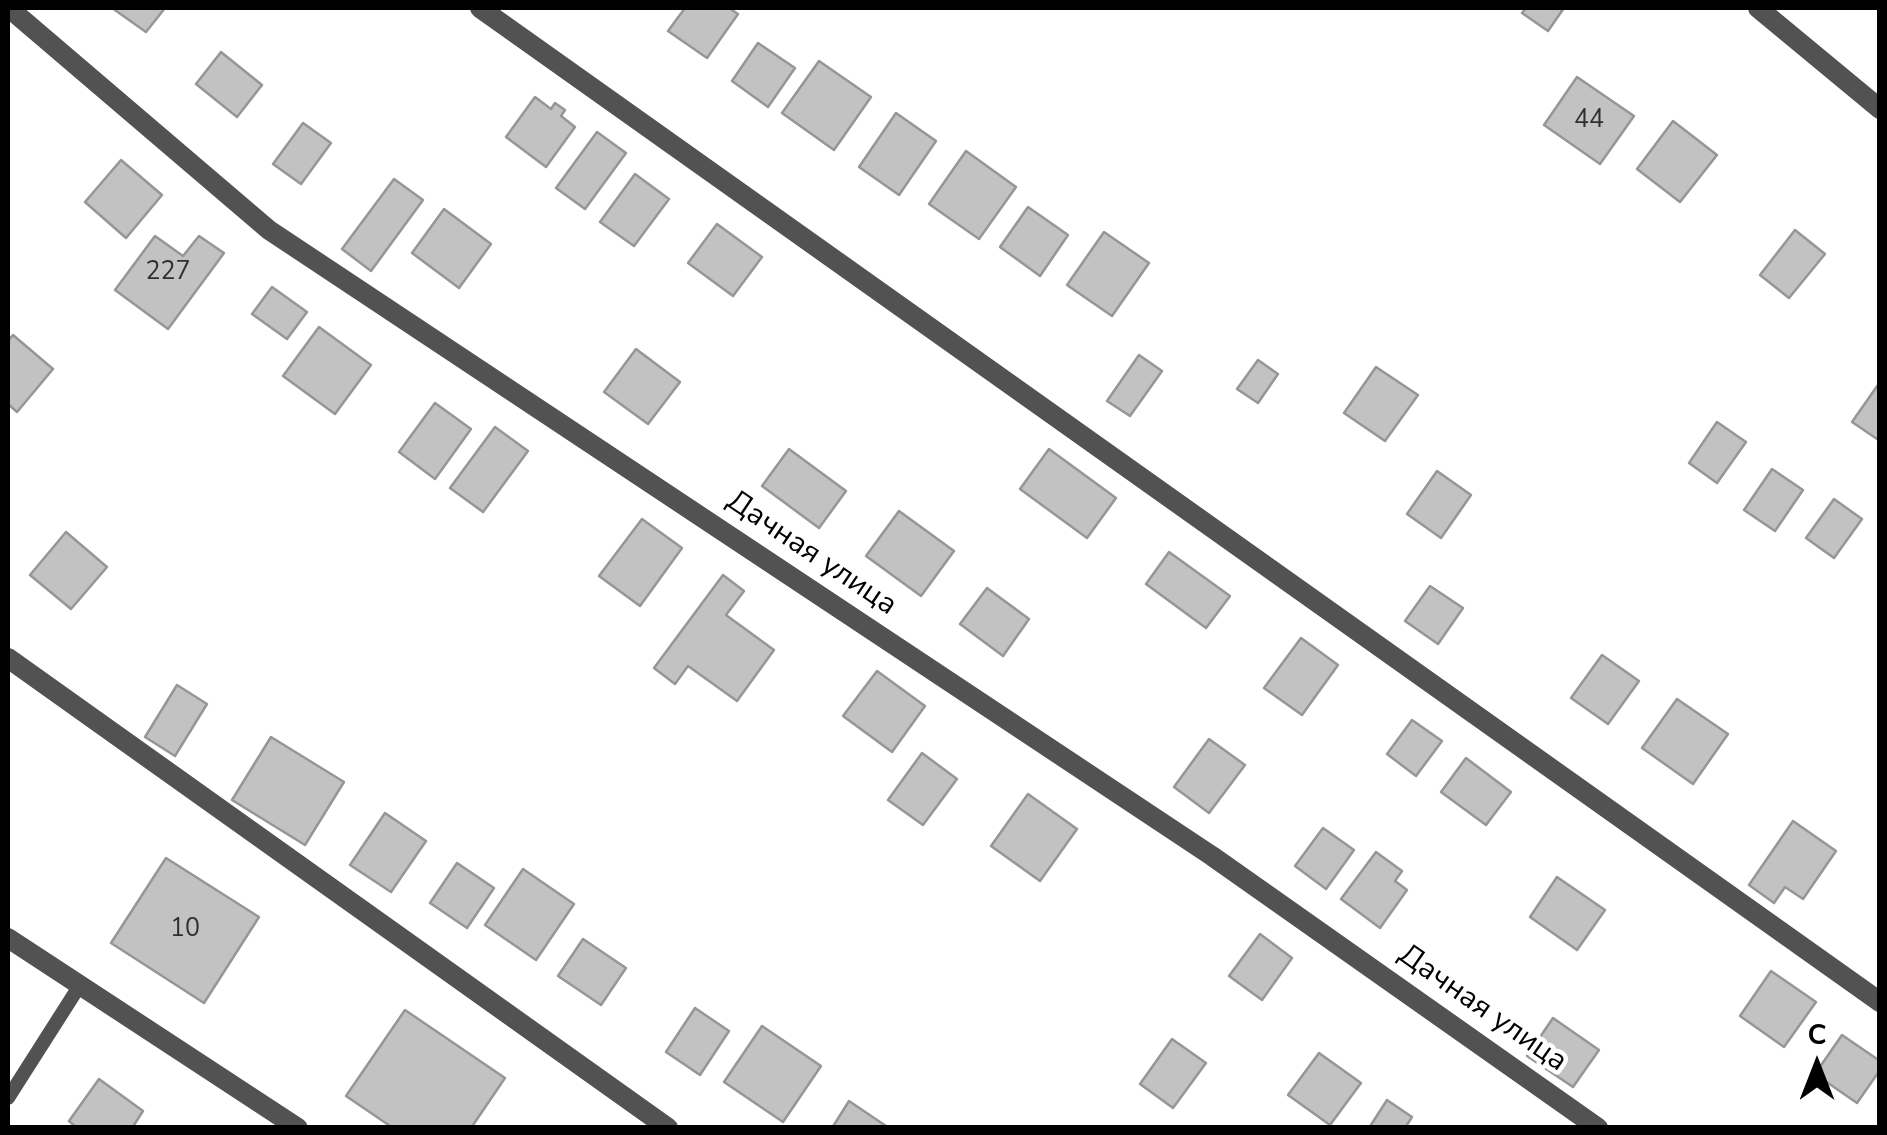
<!DOCTYPE html>
<html>
<head>
<meta charset="utf-8">
<style>
	body { margin:0 }
	#map { position:relative; width:1887px; height:1135px; overflow:hidden; background:#fff; font-family:"Nunito Sans",sans-serif }
	canvas { display:block }
	.frame { position:absolute; inset:0; border:10px solid #000; pointer-events:none }
	.north { position:absolute; left:1767px; top:1015px; width:100px; height:100px; -webkit-text-stroke:8px #fff; paint-order:stroke; rotate:0deg; font-size:28px; font-weight:700; line-height:40px; text-align:center; color:#000 }
	.north::after { content:''; display:block; margin:auto; width:35px; height:45px; background:#000; clip-path:polygon(50% 0,100% 100%,50% 72%,0 100%) }
</style>
</head>
<body>
<div id="map">
<canvas width="1887" height="1135"></canvas>
<div class="frame"></div>
<div class="north">С</div>
</div>
<script>
const context = document.querySelector('canvas').getContext('2d');
context.lineJoin = 'round';
function paint(path, color) { context.fillStyle = color; context.fill(path, 'evenodd'); }
function stroke(path, color, width, dash) { context.strokeStyle = color; context.lineWidth = width; context.lineCap = dash ? 'butt' : 'round'; context.setLineDash(dash || []); context.stroke(path); }
function drawText(font, color, halo, rows, align = 'center') {
  context.font = font + ' "Nunito Sans",sans-serif'; context.lineWidth = 9; context.setLineDash([]); context.textBaseline = 'middle'; context.strokeStyle = halo; context.fillStyle = color; for (const [text, x, y, turn = 0] of rows) {
    context.save(); context.translate(x, y); context.rotate((+turn || 0) * Math.PI / 180); context.textAlign = isNaN(turn) ? turn : align; if (halo) context.strokeText(text, 0, 0); context.fillText(text, 0, 0); context.restore();
  }
}
const building = new Path2D(`
	M 112,8 L 165,8 L 146,32 Z
	M 685,8 L 729,8 L 738,14 L 707,58 L 668,31 Z
	M 1526,8 L 1564,8 L 1548,31 L 1522,13 Z
	M 758,43 L 795,68 L 768,107 L 732,81 Z
	M 221,52 L 262,85 L 237,117 L 196,84 Z
	M 819,61 L 871,97 L 834,150 L 782,113 Z
	M 1577,77 L 1634,116 L 1600,164 L 1544,125 Z
	M 535,97 L 551,109 L 555,103 L 565,110 L 561,116 L 575,127 L 546,167 L 506,137 Z
	M 896,113 L 936,141 L 899,195 L 859,167 Z
	M 1673,121 L 1717,155 L 1680,202 L 1637,169 Z
	M 303,123 L 331,143 L 301,184 L 273,164 Z
	M 597,132 L 626,153 L 585,209 L 556,188 Z
	M 966,151 L 1016,187 L 979,239 L 929,204 Z
	M 121,160 L 162,195 L 126,238 L 85,202 Z
	M 635,174 L 669,199 L 634,246 L 600,222 Z
	M 394,179 L 423,200 L 371,271 L 342,249 Z
	M 1028,207 L 1068,235 L 1040,276 L 1000,247 Z
	M 444,209 L 491,244 L 459,288 L 412,253 Z
	M 717,224 L 762,257 L 733,296 L 688,263 Z
	M 1795,230 L 1825,254 L 1789,298 L 1760,275 Z
	M 1104,232 L 1149,263 L 1112,316 L 1067,285 Z
	M 155,236 L 183,256 L 199,236 L 224,253 L 168,329 L 115,290 Z
	M 272,287 L 307,312 L 287,339 L 252,314 Z
	M 319,327 L 371,365 L 335,414 L 283,376 Z
	M 13,335 L 53,369 L 17,412 L 8,404 L 8,341 Z
	M 636,349 L 680,382 L 648,424 L 604,392 Z
	M 1139,355 L 1162,371 L 1130,416 L 1107,401 Z
	M 1258,360 L 1278,374 L 1258,403 L 1237,389 Z
	M 1376,367 L 1418,395 L 1385,441 L 1344,413 Z
	M 1880,382 L 1880,441 L 1852,422 Z
	M 435,403 L 471,429 L 435,479 L 399,452 Z
	M 1717,422 L 1746,442 L 1717,483 L 1689,463 Z
	M 495,427 L 528,451 L 483,512 L 450,488 Z
	M 789,449 L 846,491 L 819,528 L 762,486 Z
	M 1049,449 L 1116,498 L 1087,538 L 1020,489 Z
	M 1772,469 L 1803,490 L 1775,531 L 1744,510 Z
	M 1437,471 L 1471,495 L 1441,538 L 1407,514 Z
	M 1834,499 L 1862,519 L 1834,558 L 1806,538 Z
	M 899,511 L 954,551 L 921,596 L 866,556 Z
	M 642,519 L 682,548 L 640,606 L 599,576 Z
	M 66,532 L 107,567 L 71,609 L 30,575 Z
	M 1169,552 L 1230,596 L 1206,628 L 1146,584 Z
	M 723,575 L 744,591 L 726,615 L 774,650 L 737,701 L 688,666 L 675,684 L 654,668 Z
	M 1430,586 L 1463,608 L 1438,644 L 1405,621 Z
	M 987,588 L 1029,619 L 1003,656 L 960,624 Z
	M 1301,638 L 1338,665 L 1302,715 L 1264,688 Z
	M 1602,655 L 1639,681 L 1608,724 L 1571,698 Z
	M 877,671 L 925,706 L 892,752 L 843,716 Z
	M 177,685 L 207,704 L 175,756 L 145,737 Z
	M 1677,699 L 1728,734 L 1693,784 L 1642,748 Z
	M 1412,720 L 1442,741 L 1416,776 L 1387,754 Z
	M 271,737 L 344,782 L 305,845 L 232,800 Z
	M 1209,739 L 1245,765 L 1209,813 L 1174,787 Z
	M 922,753 L 957,779 L 923,825 L 888,800 Z
	M 1466,758 L 1511,792 L 1486,825 L 1441,792 Z
	M 1028,794 L 1077,829 L 1040,881 L 991,846 Z
	M 385,813 L 426,841 L 391,892 L 350,865 Z
	M 1793,821 L 1836,851 L 1803,899 L 1785,887 L 1774,903 L 1749,885 Z
	M 1323,828 L 1354,850 L 1326,889 L 1295,866 Z
	M 1376,852 L 1402,871 L 1395,881 L 1407,890 L 1380,928 L 1341,899 Z
	M 166,858 L 259,917 L 204,1003 L 111,943 Z
	M 457,863 L 494,888 L 467,928 L 430,903 Z
	M 523,869 L 574,904 L 536,960 L 485,925 Z
	M 1557,877 L 1605,910 L 1577,950 L 1530,917 Z
	M 1260,934 L 1292,958 L 1262,1000 L 1229,976 Z
	M 583,939 L 626,968 L 601,1005 L 558,976 Z
	M 1771,971 L 1816,1002 L 1784,1047 L 1740,1016 Z
	M 695,1008 L 729,1031 L 700,1075 L 666,1052 Z
	M 405,1010 L 505,1078 L 471,1128 L 393,1128 L 346,1096 Z
	M 1553,1018 L 1599,1050 L 1573,1087 L 1527,1056 Z
	M 762,1026 L 821,1066 L 783,1122 L 724,1082 Z
	M 1842,1035 L 1880,1061 L 1880,1070 L 1857,1103 L 1815,1074 Z
	M 1172,1039 L 1206,1063 L 1173,1108 L 1140,1084 Z
	M 1319,1053 L 1361,1083 L 1330,1125 L 1288,1095 Z
	M 99,1079 L 143,1111 L 132,1128 L 77,1128 L 69,1121 Z
	M 1387,1100 L 1412,1117 L 1405,1128 L 1369,1128 Z
	M 849,1101 L 889,1128 L 832,1128 Z`);
paint(building, '#c2c2c2');
stroke(building, '#969696', 2.5);
stroke(new Path2D(`
	M 8,1098 L 80,985`), '#525252', 14);
stroke(new Path2D(`
	M 9,8 L 269,230 L 1212,856 L 1598,1128
	M 480,8 L 1880,1002
	M 1758,8 L 1880,109
	M 8,658 L 668,1128
	M 8,938 L 298,1128`), '#525252', 20);
drawText('25px', '#303030', null, [
	["44",1589,121],
	["227",168,273],
	["10",185,930]
]);
drawText('30px', '#000', '#fff', [
	["Дачная улица",811,554,34],
	["Дачная улица",1482,1009,35]
]);
</script>
</body>
</html>
